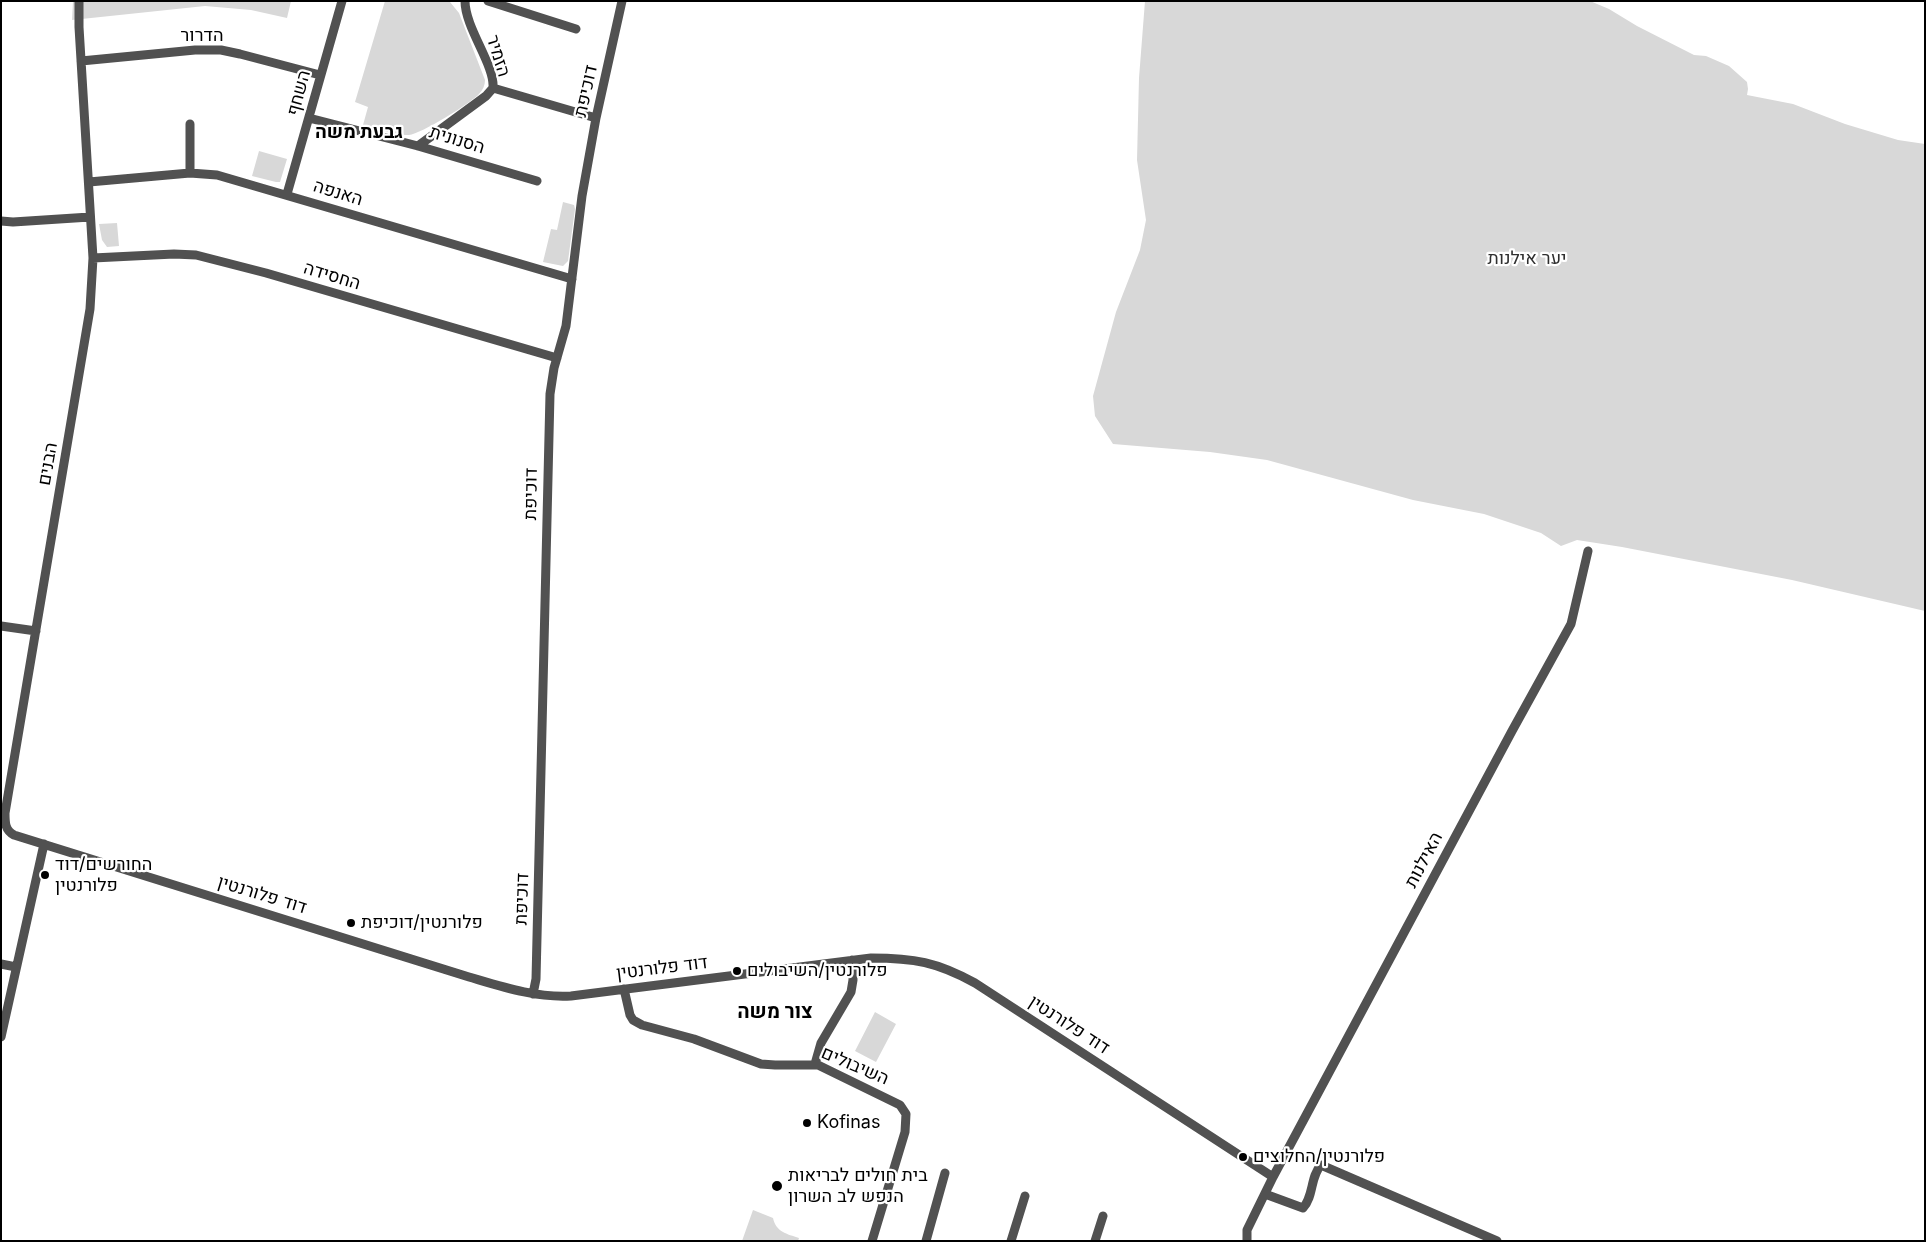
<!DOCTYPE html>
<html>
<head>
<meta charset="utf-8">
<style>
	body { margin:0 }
	#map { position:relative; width:1926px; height:1242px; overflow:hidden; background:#fff; font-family:Inter,sans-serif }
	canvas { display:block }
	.frame { position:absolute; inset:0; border:2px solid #000; pointer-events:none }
</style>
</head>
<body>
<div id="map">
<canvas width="1926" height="1242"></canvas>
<div class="frame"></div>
</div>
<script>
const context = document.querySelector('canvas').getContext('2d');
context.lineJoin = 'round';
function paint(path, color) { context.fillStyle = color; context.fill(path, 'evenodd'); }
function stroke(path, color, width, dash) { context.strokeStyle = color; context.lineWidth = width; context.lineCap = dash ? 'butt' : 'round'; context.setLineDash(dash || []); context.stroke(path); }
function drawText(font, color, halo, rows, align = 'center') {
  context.font = font + ' Inter,Heebo,sans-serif'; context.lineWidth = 4.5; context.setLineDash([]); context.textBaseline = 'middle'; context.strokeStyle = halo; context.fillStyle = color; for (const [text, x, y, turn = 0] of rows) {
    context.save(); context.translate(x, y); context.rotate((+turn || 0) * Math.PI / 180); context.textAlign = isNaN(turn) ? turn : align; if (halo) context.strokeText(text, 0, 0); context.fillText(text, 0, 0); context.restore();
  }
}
paint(new Path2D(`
	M 73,1 L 291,1 L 287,18 L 251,10 L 205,6 L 72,20 Z
	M 385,1 L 450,2 L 459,13 L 485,80 C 485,85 483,90 479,94 C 471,103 421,134 409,135 C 395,136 377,128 363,125 L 368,107 L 355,102 Z
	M 1145,1 L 1590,1 L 1609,9 L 1637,26 L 1694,55 L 1706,56 L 1729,66 L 1747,82 L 1748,89 L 1747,95 L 1793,104 L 1845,124 L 1898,140 L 1925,144 L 1925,611 L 1792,580 L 1622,547 L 1577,540 L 1561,546 L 1541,533 L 1484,514 L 1413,500 L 1267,460 L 1210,452 L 1113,444 L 1095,416 L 1093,396 L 1116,312 L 1140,250 L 1146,220 L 1137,160 L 1139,78 Z
	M 259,151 L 287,159 L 280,182 L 276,182 L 252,176 Z
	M 563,202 L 574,205 L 575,209 L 568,261 L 563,266 L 543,262 L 551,229 L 557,230 Z
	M 117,223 L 119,246 L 107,247 L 102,240 L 99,224 Z
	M 875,1012 L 896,1024 L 876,1062 L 855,1051 Z
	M 753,1210 L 773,1218 C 776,1232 787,1234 799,1238 L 798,1241 L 742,1241 Z`), '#d8d8d8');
stroke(new Path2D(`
	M 79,1 L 79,27 L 93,258 L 90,309 L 5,813 C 5,823 5,830 14,835 L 469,977 C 503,987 536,998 571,996 L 871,958 C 914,958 937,962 975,983 L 1273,1177
	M 488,1 L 576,29
	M 81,61 L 195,50 L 221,50 L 240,54 L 320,75
	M 493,88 L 596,118
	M 309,118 L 418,146 L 537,181
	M 418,146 L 486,96 L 493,88 C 495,65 465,28 465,1
	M 190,173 L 190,124
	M 89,182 L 190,173 L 217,175 L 572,279
	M 287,194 L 342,1
	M 1,221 L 13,222 L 90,217
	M 93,258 L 174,254 L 196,255 L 266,273 L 557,358
	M 1,626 L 36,631
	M 1,964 L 16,967
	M 624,989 L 630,1015 L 633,1020 L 642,1025 L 694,1039 L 761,1064 L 775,1065 L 818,1065 L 900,1105 L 906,1114 L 905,1132 L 872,1241
	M 533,994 L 536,979 L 550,394 L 554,368 L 566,326 L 582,196 L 596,118 L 622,1
	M 1,1037 L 44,844
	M 815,1064 L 821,1043 L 851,992 L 853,980 L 852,960
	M 1265,1194 L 1303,1208 C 1314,1196 1310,1177 1321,1165 L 1497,1241
	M 926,1241 L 945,1173
	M 1011,1241 L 1025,1196
	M 1095,1241 L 1103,1216
	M 1247,1241 L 1247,1230 L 1273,1177 L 1512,731 L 1571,624 L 1588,551`), '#515151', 9);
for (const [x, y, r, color] of [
	[45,875,5,"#000"],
	[351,923,5,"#000"],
	[737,971,5,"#000"],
	[807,1123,5,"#000"],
	[1243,1157,5,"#000"],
	[777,1186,6,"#000"]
]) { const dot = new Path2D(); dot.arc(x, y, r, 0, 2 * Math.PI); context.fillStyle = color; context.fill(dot); stroke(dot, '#fff', 2); }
drawText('18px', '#000', '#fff', [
	["הדרור",202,36],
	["הזמיר",498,56,73],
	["דוכיפת",586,91,-77],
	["השחף",299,93,-75],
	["הסנונית",457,140,17],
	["האנפה",338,193,17],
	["החסידה",332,276,17],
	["הבנים",48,464,-80],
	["דוכיפת",531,494,-89],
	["האילנות",1424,860,-62],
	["דוד פלורנטין",262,895,17],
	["דוכיפת",522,899,-88],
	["דוד פלורנטין",662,968,-7],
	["דוד פלורנטין",1069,1025,33],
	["השיבולים",855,1066,23]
]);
drawText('18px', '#2f2f2f', '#fff', [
	["יער אילנות",1527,259]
]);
drawText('18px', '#000', '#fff', [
	["החורשים/דוד",55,865],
	["פלורנטין",55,886],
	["פלורנטין/דוכיפת",361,923],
	["פלורנטין/השיבולים",747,971],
	["Kofinas",817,1123],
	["פלורנטין/החלוצים",1253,1157],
	["בית חולים לבריאות",788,1176],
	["הנפש לב השרון",788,1197]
], 'left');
drawText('bold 19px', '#000', '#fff', [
	["גבעת משה",359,132]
]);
drawText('bold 20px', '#000', '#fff', [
	["צור משה",775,1012]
]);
</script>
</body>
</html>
